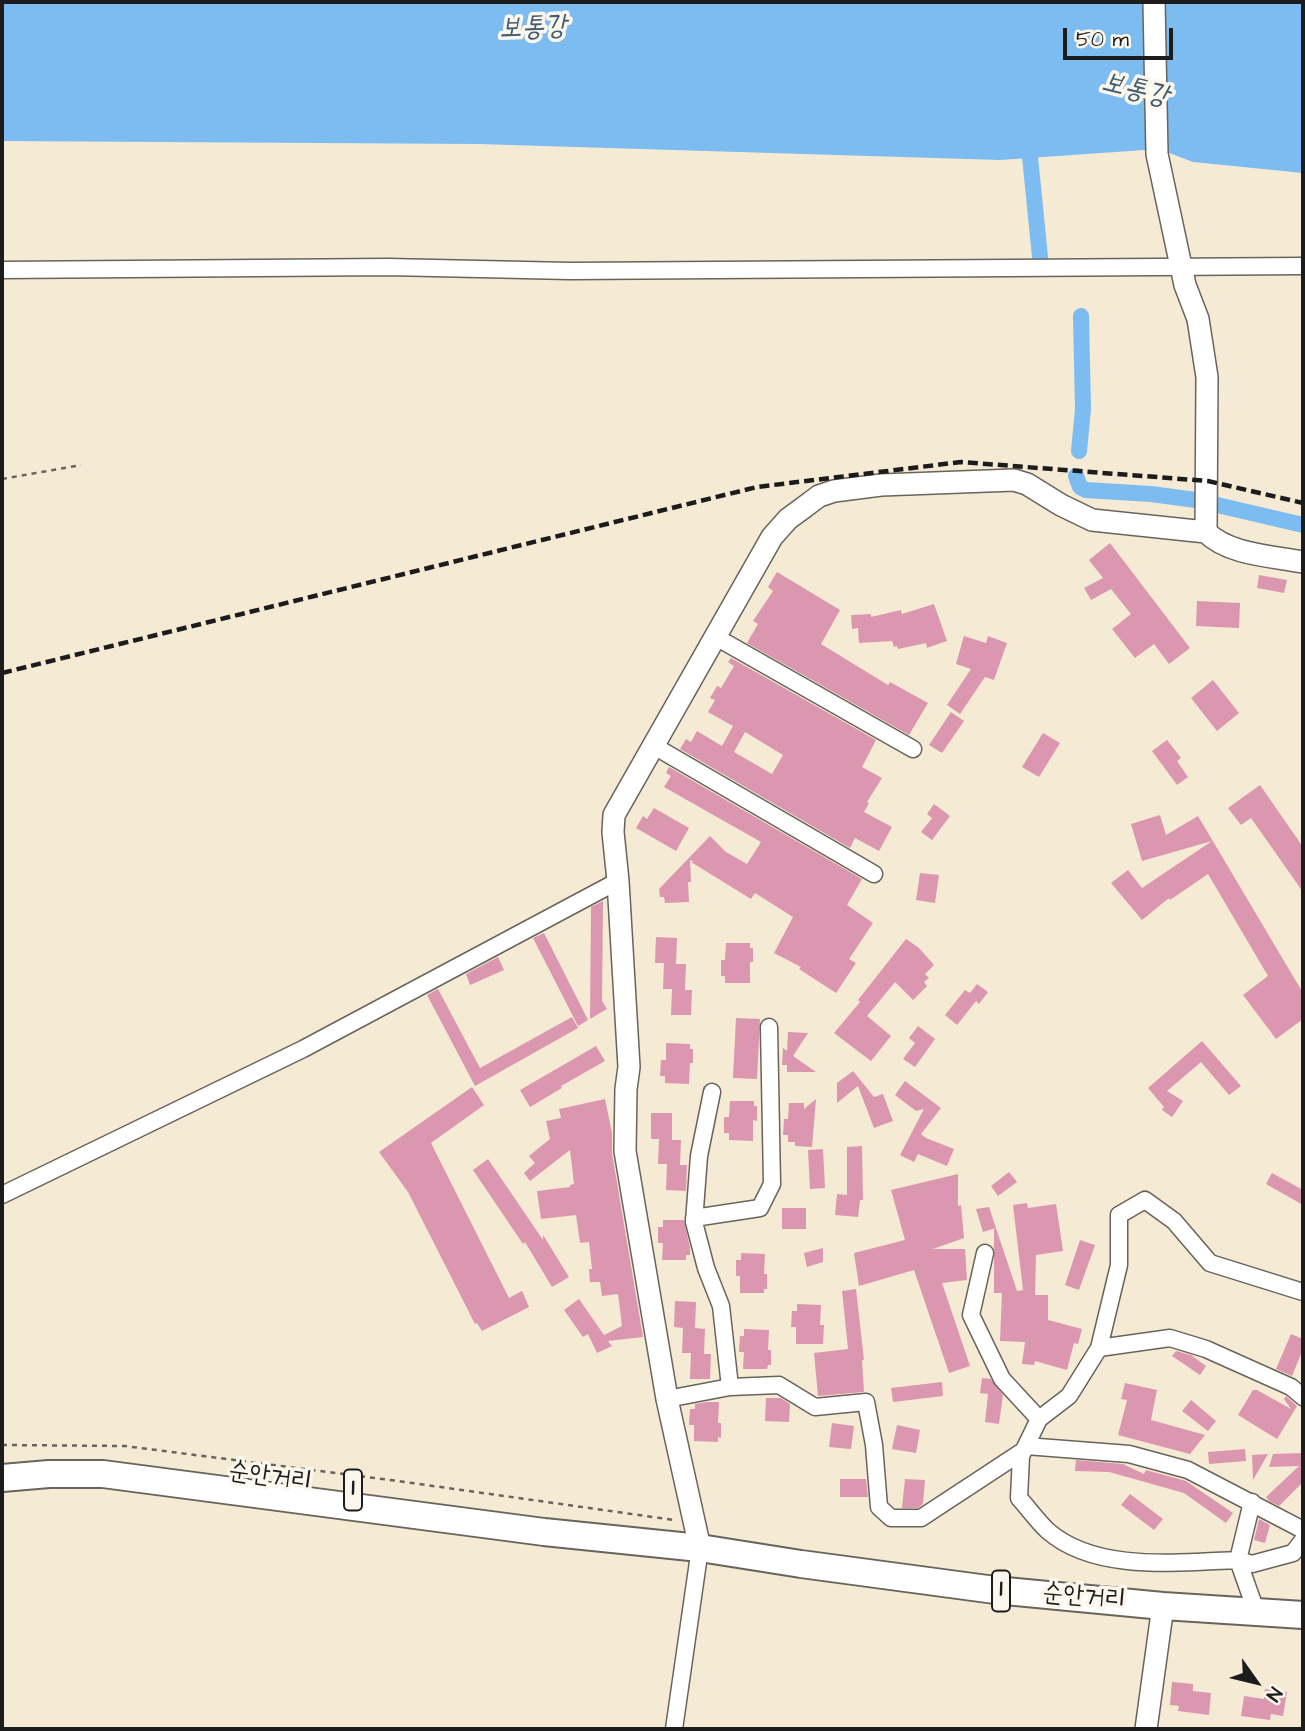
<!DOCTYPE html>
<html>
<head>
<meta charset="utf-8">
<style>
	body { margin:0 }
	#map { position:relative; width:1305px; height:1731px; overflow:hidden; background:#f5ead3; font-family:"Architects Daughter",sans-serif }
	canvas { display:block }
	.frame { position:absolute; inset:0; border:4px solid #1c1c1c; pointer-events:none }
	.north { position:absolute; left:1221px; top:1647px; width:70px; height:70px; -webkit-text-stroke:5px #fbf7ec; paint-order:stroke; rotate:124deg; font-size:19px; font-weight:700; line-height:28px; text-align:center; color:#1c1c1c }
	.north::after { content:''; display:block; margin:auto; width:24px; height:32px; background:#1c1c1c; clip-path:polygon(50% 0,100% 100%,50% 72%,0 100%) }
	.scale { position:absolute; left:1063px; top:28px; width:110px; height:32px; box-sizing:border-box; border:4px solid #1c1c1c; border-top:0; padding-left:9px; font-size:21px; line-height:24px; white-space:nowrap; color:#1c1c1c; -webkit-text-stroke:5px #fbf7ec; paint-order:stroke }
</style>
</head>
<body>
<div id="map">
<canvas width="1305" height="1731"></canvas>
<div class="frame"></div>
<div class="north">N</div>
<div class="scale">50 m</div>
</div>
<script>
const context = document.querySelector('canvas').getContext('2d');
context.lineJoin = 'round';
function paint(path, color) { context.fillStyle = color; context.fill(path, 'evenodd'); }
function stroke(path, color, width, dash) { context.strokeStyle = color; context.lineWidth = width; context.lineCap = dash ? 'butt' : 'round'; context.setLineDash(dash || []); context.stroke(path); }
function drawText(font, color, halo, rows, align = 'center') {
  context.font = font + ' "Architects Daughter","Poor Story",sans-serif'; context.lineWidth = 7; context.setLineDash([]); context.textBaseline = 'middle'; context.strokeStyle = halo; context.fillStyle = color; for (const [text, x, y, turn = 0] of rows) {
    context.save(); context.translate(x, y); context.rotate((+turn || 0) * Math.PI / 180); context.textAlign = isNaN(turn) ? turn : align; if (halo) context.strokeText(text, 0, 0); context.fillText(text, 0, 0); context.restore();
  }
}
paint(new Path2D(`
	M 2,2 L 1303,2 L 1303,173 L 1193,162 L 1159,149 L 1000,160 L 478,144 L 2,141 Z`), '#7cbcf0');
stroke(new Path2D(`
	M 1028,137 L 1040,257
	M 1079,451 L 1083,409 L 1081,316
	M 1076,476 L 1080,487 L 1086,490 L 1151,494 L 1196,500
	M 1213,504 L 1303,525`), '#7cbcf0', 16);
paint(new Path2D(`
	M 1110,543 L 1190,648 L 1169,664 L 1154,644 L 1135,658 L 1112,629 L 1131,614 L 1111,589 L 1091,600 L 1084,588 L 1103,578 L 1089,560 Z
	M 777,572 L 840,610 L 821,644 L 888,685 L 890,682 L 928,703 L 909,735 L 747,643 L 758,624 L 753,621 L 773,591 L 768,587 Z
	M 1259,575 L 1287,580 L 1284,593 L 1257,588 Z
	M 1197,601 L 1240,603 L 1239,628 L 1196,626 Z
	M 934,604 L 947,641 L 927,648 L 926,643 L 898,649 L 897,646 L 894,647 L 892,641 L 859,643 L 858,628 L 852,629 L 851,615 L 871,614 L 871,617 L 901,610 L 902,614 Z
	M 964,636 L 986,643 L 988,636 L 1007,643 L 994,680 L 985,677 L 960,714 L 947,705 L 971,669 L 956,664 Z
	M 731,658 L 876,740 L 862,767 L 882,778 L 867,802 L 869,803 L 864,812 L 892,827 L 879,851 L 855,838 L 850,848 L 680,749 L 686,739 L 691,742 L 697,731 L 722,746 L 733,726 L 708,712 L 715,700 L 710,698 L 717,686 L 721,688 L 734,666 L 728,662 ZM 745,732 L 783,755 L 772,774 L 734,752 Z
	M 1213,680 L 1239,713 L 1217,731 L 1191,698 Z
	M 951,712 L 964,721 L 942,753 L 929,745 Z
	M 1043,733 L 1060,743 L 1039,777 L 1022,767 Z
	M 1167,740 L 1181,758 L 1177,761 L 1188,777 L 1177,785 L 1152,751 Z
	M 669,767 L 862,879 L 847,905 L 873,923 L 849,959 L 856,963 L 836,993 L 799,969 L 801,967 L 774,953 L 793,917 L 755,893 L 751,899 L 691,862 L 694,862 L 690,860 L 691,882 L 688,882 L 689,902 L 665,903 L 664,897 L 660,897 L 659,889 L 710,836 L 726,852 L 747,864 L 761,842 L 664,787 L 671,776 L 666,773 Z
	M 1260,785 L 1303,847 L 1303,892 L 1251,818 L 1241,825 L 1228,808 Z
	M 934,804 L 950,816 L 932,840 L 921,832 L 932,818 L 927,814 Z
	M 654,808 L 689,828 L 676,851 L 636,828 L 643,816 L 647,819 Z
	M 1160,815 L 1166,835 L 1198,816 L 1303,993 L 1303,1019 L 1276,1039 L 1243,995 L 1268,976 L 1208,874 L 1170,900 L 1169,898 L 1142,920 L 1111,883 L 1128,870 L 1142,888 L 1212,841 L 1142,861 L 1131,824 Z
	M 920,873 L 939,875 L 935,903 L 916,900 Z
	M 603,901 L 602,1001 L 607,1009 L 590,1019 L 591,907 Z
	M 544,933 L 588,1020 L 578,1026 L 533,938 Z
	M 656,937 L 677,938 L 676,964 L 686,964 L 685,990 L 692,990 L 691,1015 L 671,1015 L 672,989 L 663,989 L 664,963 L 655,963 Z
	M 906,939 L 919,948 L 934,965 L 925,974 L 929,978 L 924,982 L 927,986 L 913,1000 L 895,982 L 867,1016 L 891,1036 L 871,1061 L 834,1033 L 860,1002 L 858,1000 Z
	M 726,943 L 750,943 L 750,948 L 753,948 L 753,962 L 750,962 L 750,983 L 725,983 L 725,976 L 721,976 L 721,960 L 725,960 Z
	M 498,957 L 504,970 L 470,985 L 466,974 Z
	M 977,984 L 988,992 L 979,1004 L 976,1001 L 957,1025 L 945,1015 L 965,990 L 970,993 Z
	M 438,989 L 480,1068 L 572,1017 L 578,1028 L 475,1086 L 427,995 Z
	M 736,1018 L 760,1019 L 757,1079 L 733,1078 Z
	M 918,1026 L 935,1039 L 915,1067 L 903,1059 L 915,1043 L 909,1038 Z
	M 788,1032 L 808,1033 L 793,1056 L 816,1072 L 787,1072 L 787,1065 L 782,1065 L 783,1048 L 787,1051 Z
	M 1202,1041 L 1241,1086 L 1229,1095 L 1201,1062 L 1167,1091 L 1183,1101 L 1172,1117 L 1162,1110 L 1164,1107 L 1148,1088 Z
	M 666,1043 L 690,1044 L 690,1049 L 693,1049 L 693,1063 L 690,1063 L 689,1084 L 665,1083 L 665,1076 L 660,1076 L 661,1060 L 666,1060 Z
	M 596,1046 L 605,1061 L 561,1086 L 562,1088 L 530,1107 L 520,1090 Z
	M 853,1071 L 874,1097 L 883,1094 L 893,1121 L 874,1128 L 858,1086 L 837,1103 L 837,1083 Z
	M 905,1081 L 941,1108 L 921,1134 L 926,1138 L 954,1149 L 947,1166 L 918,1154 L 914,1162 L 900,1155 L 924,1109 L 916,1111 L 895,1095 Z
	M 472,1087 L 484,1105 L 431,1143 L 509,1298 L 522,1291 L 529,1307 L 482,1331 L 477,1323 L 475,1324 L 408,1192 L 379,1152 Z
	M 605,1099 L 612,1133 L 612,1153 L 643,1337 L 608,1341 L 612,1346 L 597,1353 L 588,1334 L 583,1337 L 564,1310 L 579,1299 L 604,1335 L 622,1326 L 618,1294 L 602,1296 L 600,1282 L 590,1282 L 589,1269 L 592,1269 L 589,1242 L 580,1243 L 576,1215 L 541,1219 L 537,1191 L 570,1187 L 570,1185 L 574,1184 L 570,1150 L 530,1181 L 524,1173 L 535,1163 L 529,1156 L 550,1139 L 546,1121 L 561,1118 L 559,1109 Z
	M 816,1099 L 812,1147 L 795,1146 L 795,1142 L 788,1142 L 788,1135 L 783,1135 L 784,1119 L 788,1119 L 789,1103 L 804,1103 L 804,1109 Z
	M 730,1101 L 754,1101 L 754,1106 L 757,1106 L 757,1121 L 753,1120 L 753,1141 L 729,1140 L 729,1133 L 724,1133 L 724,1117 L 729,1117 Z
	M 651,1113 L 672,1113 L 672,1140 L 681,1140 L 680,1165 L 687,1165 L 686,1191 L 666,1190 L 667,1164 L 658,1164 L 659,1139 L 651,1139 Z
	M 862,1146 L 863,1200 L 860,1200 L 858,1217 L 835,1215 L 837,1194 L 847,1195 L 847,1147 Z
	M 823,1149 L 825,1188 L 810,1189 L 808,1150 Z
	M 488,1159 L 543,1240 L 543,1235 L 569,1277 L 552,1287 L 525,1242 L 523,1244 L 473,1170 Z
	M 1009,1172 L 1017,1182 L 998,1196 L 991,1186 Z
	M 1272,1173 L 1303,1190 L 1303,1205 L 1266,1184 Z
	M 958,1174 L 958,1206 L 961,1205 L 964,1238 L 933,1249 L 965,1249 L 967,1280 L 942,1283 L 970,1366 L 949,1373 L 914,1270 L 859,1286 L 854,1253 L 905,1240 L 891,1190 Z
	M 1027,1203 L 1028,1208 L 1056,1204 L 1063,1251 L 1036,1255 L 1035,1295 L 1048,1295 L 1048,1320 L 1082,1329 L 1078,1344 L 1074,1343 L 1067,1370 L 1035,1361 L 1034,1365 L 1022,1364 L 1025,1342 L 1000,1341 L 1002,1293 L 994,1293 L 994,1229 L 996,1228 L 1017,1291 L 1023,1290 L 1013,1205 Z
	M 989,1207 L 996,1228 L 983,1232 L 976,1209 Z
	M 782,1208 L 806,1208 L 806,1229 L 782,1229 Z
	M 663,1220 L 684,1220 L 690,1248 L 690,1255 L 686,1255 L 686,1260 L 662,1260 L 663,1243 L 658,1243 L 658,1227 L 663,1227 Z
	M 1080,1240 L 1095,1245 L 1079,1290 L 1065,1285 Z
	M 823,1248 L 823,1262 L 807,1267 L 804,1253 Z
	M 741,1253 L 765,1254 L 764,1274 L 767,1274 L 767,1289 L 764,1289 L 764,1293 L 740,1293 L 740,1276 L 736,1276 L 736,1260 L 741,1260 Z
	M 856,1289 L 864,1360 L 862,1360 L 864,1392 L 818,1396 L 814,1353 L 848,1349 L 842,1291 Z
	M 675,1301 L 696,1302 L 695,1328 L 705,1329 L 704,1354 L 711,1354 L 710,1379 L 690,1379 L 691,1353 L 682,1353 L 683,1328 L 674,1327 Z
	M 797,1304 L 821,1305 L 820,1325 L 824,1325 L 823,1344 L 796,1344 L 796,1327 L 791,1327 L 792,1311 L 797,1311 Z
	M 744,1329 L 769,1330 L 768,1350 L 771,1350 L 771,1365 L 768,1365 L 767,1369 L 743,1369 L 744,1352 L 739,1352 L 740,1336 L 744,1336 Z
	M 1291,1334 L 1303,1339 L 1303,1349 L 1292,1376 L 1276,1369 Z
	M 1176,1351 L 1191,1355 L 1206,1366 L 1200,1375 L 1172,1356 Z
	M 982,1378 L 991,1379 L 1003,1395 L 999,1424 L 985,1422 L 988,1394 L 980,1393 Z
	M 942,1382 L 943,1396 L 893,1402 L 891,1388 Z
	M 1125,1383 L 1157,1390 L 1151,1420 L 1205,1435 L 1190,1454 L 1118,1435 L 1127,1400 L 1121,1399 Z
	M 1253,1390 L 1257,1390 L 1291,1409 L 1284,1399 L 1286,1396 L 1297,1406 L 1277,1439 L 1238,1415 Z
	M 766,1398 L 781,1398 L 790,1404 L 789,1422 L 765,1421 Z
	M 1191,1400 L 1216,1421 L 1208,1431 L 1182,1411 Z
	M 707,1402 L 719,1402 L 718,1423 L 721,1423 L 721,1438 L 718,1437 L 718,1442 L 694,1441 L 694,1425 L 689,1425 L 690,1409 L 695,1409 L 695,1404 Z
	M 832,1423 L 854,1426 L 851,1449 L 829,1447 Z
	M 897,1425 L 920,1430 L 916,1453 L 892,1449 Z
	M 1245,1449 L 1246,1461 L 1209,1464 L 1208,1452 Z
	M 1303,1453 L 1303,1482 L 1279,1506 L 1269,1501 L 1266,1497 L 1299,1466 L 1269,1467 L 1273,1454 Z
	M 1268,1454 L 1253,1480 L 1252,1455 Z
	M 1076,1460 L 1123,1464 L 1144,1474 L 1146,1470 L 1186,1481 L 1233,1513 L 1226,1523 L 1184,1493 L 1109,1472 L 1075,1471 Z
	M 840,1479 L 866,1479 L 868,1497 L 840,1497 Z
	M 905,1479 L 925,1480 L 923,1504 L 918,1508 L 902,1508 Z
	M 1130,1494 L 1163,1519 L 1154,1530 L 1121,1505 Z
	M 1259,1519 L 1270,1525 L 1265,1543 L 1254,1540 Z
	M 1172,1682 L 1193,1684 L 1193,1691 L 1211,1693 L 1209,1715 L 1178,1711 L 1179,1706 L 1170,1705 Z
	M 1265,1689 L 1287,1692 L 1283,1716 L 1271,1714 L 1270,1720 L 1241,1716 L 1244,1696 L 1264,1699 Z`), '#db97b0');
const minor = new Path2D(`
	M 2,270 L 388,267 L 570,271 L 1303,266
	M 714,636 L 913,749
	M 654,746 L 874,874
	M 2,1195 L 303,1049 L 618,881
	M 694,1218 L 760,1208 L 772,1184 L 769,1027
	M 985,1253 L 971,1315 L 1002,1379 L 1039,1419 L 1069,1396 L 1099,1348 L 1119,1265 L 1119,1215 L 1145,1200 L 1174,1221 L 1210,1263 L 1303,1292
	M 1099,1348 L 1170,1338 L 1206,1349 L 1291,1387 L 1303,1397
	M 730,1387 L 779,1385 L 815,1407 L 866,1402 L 874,1445 L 879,1507 L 891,1518 L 921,1518 L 1023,1451
	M 667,1399 L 730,1387 L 721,1306 L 706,1268 L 694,1222 L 699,1156 L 712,1092
	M 1039,1419 L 1021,1456 L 1019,1498 C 1029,1509 1038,1522 1048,1531 C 1096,1573 1180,1562 1238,1560 L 1252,1564 L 1293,1553 L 1303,1540
	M 1026,1446 L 1129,1454 L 1188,1470 L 1303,1530
	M 1252,1502 L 1238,1560 L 1256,1611
	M 674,1729 L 700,1548`);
const tertiary = new Path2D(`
	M 1154,2 L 1157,154 L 1185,285 L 1198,319 L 1207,377 L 1206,532 C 1229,555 1272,556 1303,562
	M 700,1548 L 667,1399 L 625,1151 L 626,1089 L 629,1067 L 618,881 L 613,832 L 614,815 L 772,537 L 788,519 L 803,508 L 819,496 L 834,491 L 881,485 L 1014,480 L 1027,484 L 1061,505 L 1092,520 L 1206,532
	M 1146,1729 L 1163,1606`);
const primary = new Path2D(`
	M 2,1478 L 49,1474 L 103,1474 L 544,1532 L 700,1548 L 801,1564 L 995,1590 L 1163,1606 L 1303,1615`);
stroke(minor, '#68645c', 19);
stroke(tertiary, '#68645c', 24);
stroke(primary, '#68645c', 30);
stroke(new Path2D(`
	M 2,479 L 81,465
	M 2,1445 L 125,1446 L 398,1481 L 674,1520 L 676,1522`), '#68645c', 2.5, [5, 5]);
stroke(minor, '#fff', 16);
stroke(tertiary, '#fff', 21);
stroke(primary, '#fff', 26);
stroke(new Path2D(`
	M 2,673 L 757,487 L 961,462 L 1208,481 L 1303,503`), '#1c1c1c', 4.5, [10, 5]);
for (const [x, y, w] of [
	[353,1490,18],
	[1001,1591,18]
]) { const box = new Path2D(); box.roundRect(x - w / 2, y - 20.5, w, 41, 5); context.fillStyle = '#fbf7ec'; context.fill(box); stroke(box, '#1c1c1c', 2); }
drawText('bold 24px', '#1c1c1c', null, [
	["1",353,1490],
	["1",1001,1591]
]);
drawText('26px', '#1c1c1c', '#fbf7ec', [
	["순안거리",270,1478,8],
	["순안거리",1084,1598,5]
]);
drawText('italic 28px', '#425c71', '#fbf7ec', [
	["보통강",533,29,-2],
	["보통강",1135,91,14]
]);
</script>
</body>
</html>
